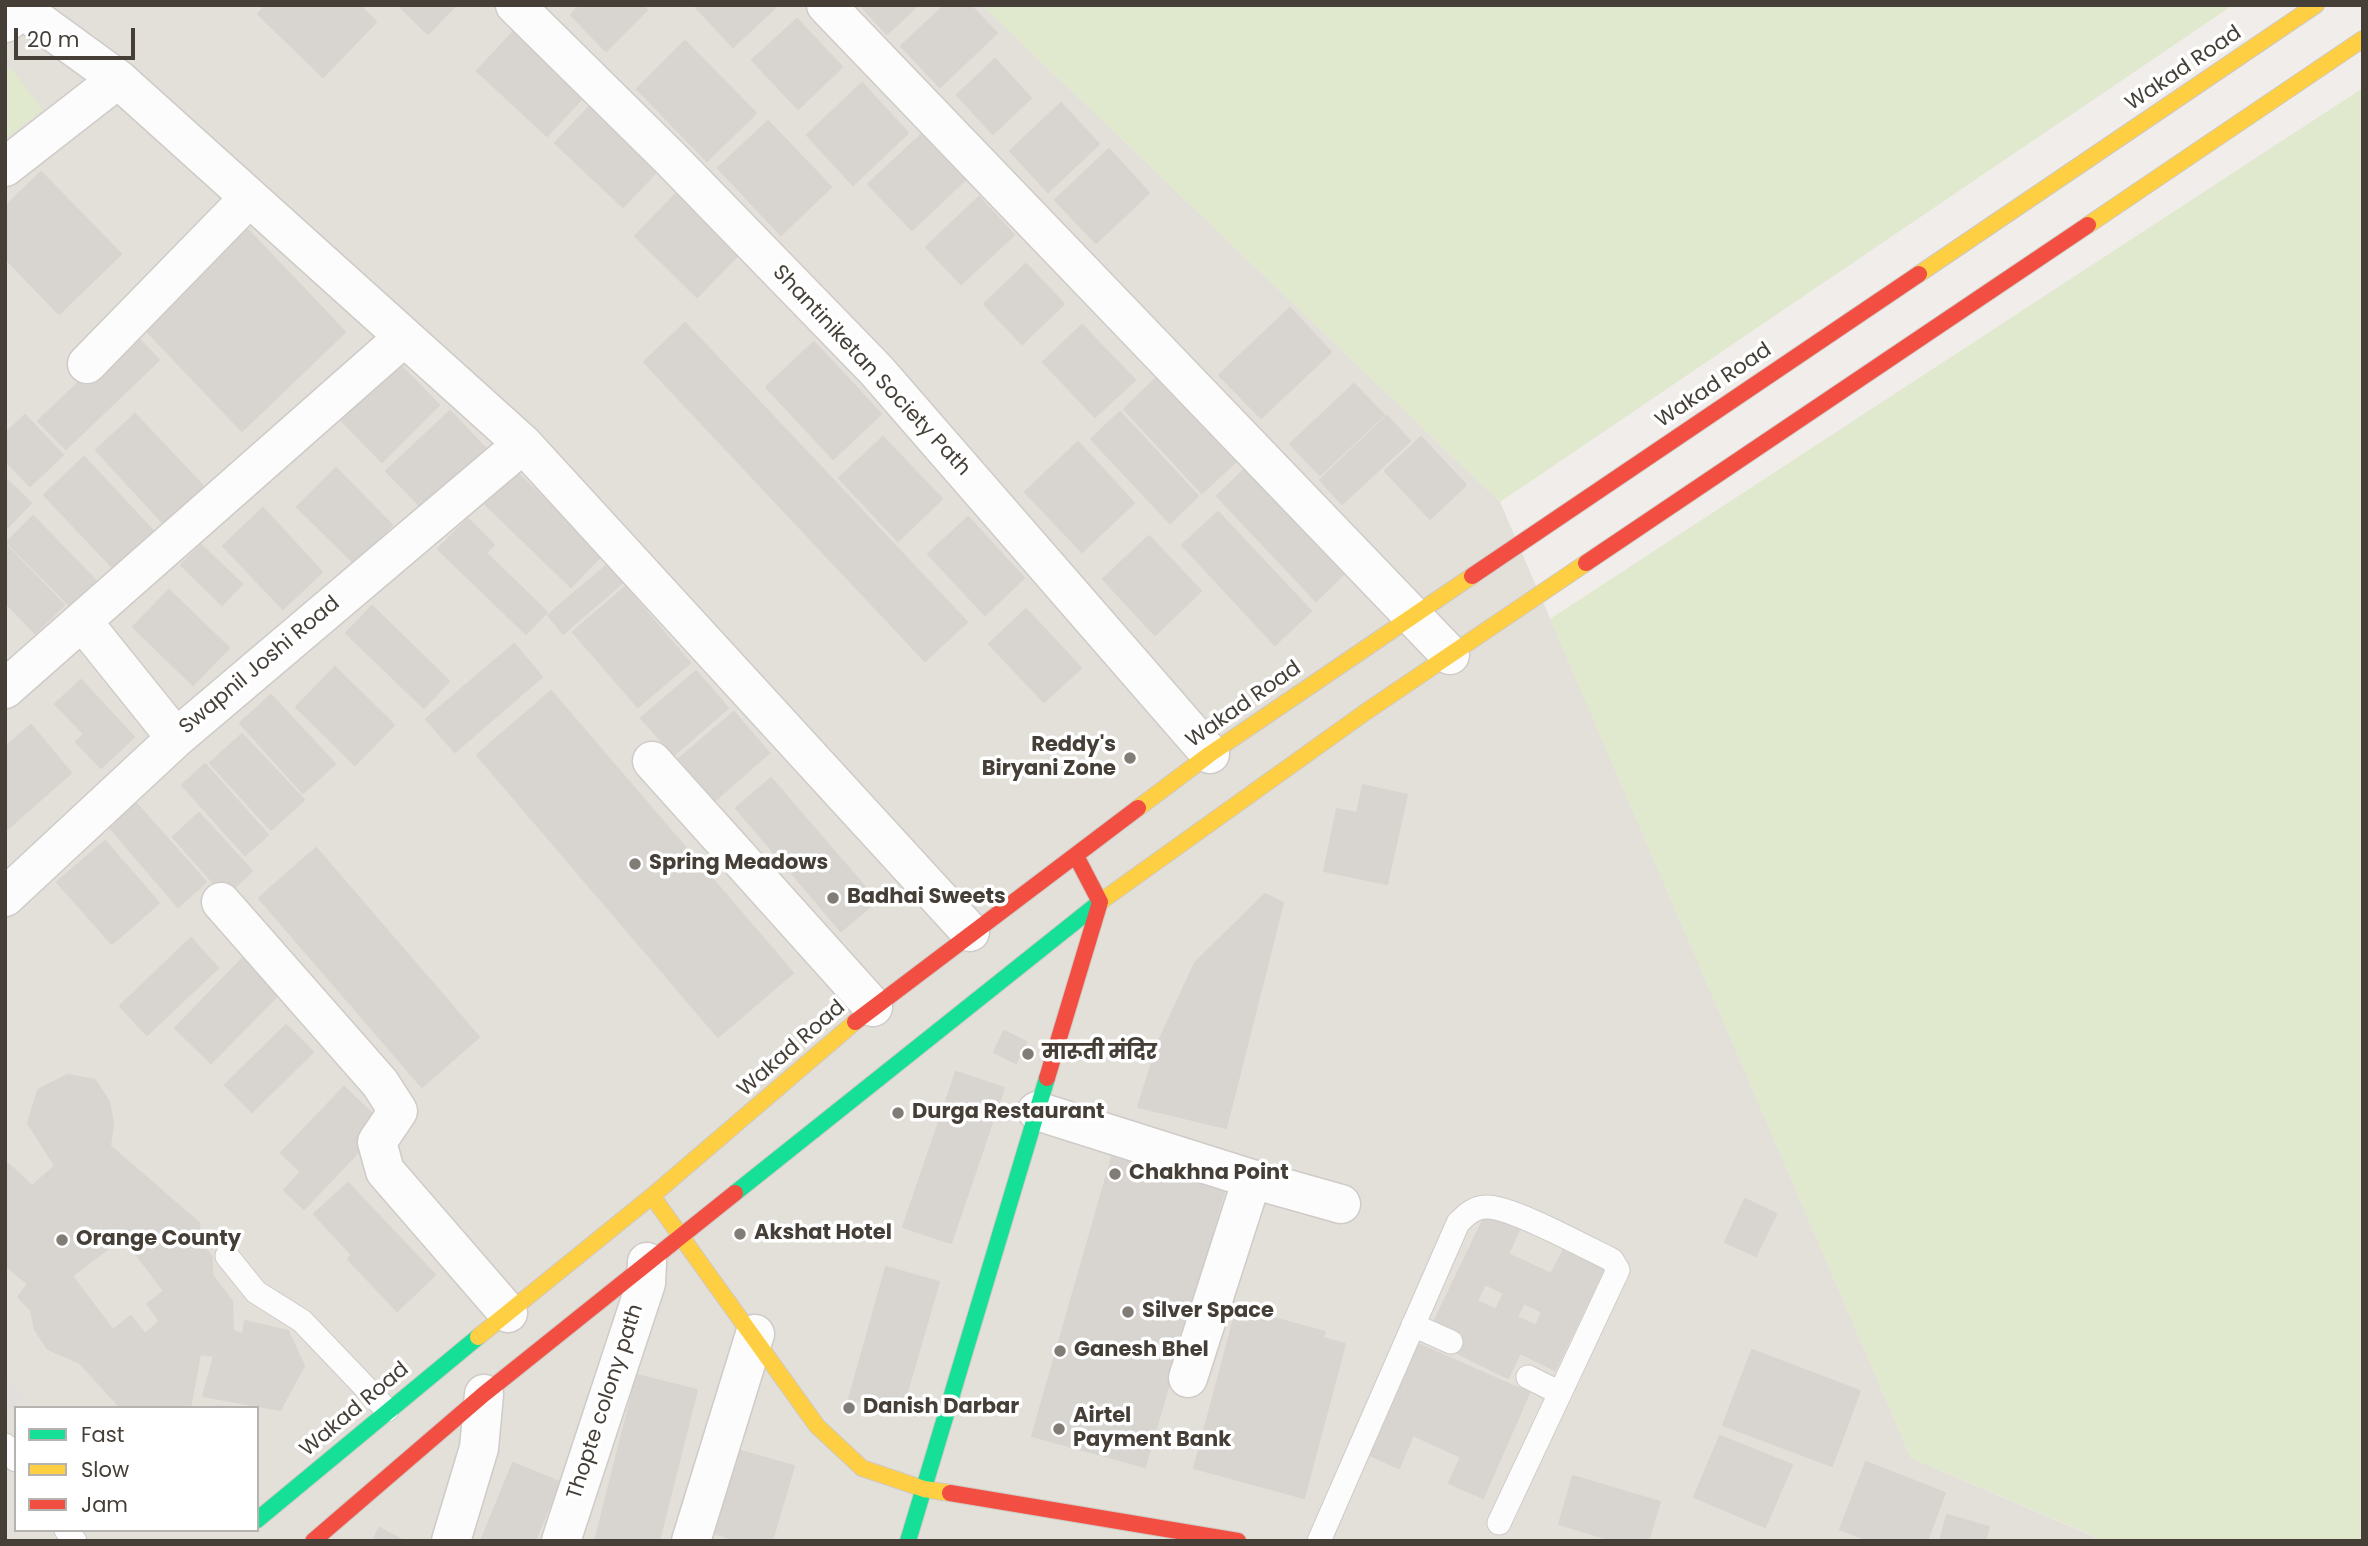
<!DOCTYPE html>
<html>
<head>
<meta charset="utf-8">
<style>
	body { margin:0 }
	#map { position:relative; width:2368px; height:1546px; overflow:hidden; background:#f0edea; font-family:Poppins,sans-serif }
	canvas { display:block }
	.frame { position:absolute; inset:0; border:7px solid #453f38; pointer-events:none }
	.legend { position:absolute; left:14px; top:1406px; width:245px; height:126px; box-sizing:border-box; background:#fff; border:2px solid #b5b2af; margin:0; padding:9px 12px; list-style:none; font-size:21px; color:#453f38 }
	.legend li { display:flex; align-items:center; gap:14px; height:35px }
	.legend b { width:35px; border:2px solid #b5b2af }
	.scale { position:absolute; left:14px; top:28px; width:121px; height:32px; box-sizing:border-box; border:4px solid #453f38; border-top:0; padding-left:9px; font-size:21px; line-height:24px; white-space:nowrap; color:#453f38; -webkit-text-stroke:5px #fff; paint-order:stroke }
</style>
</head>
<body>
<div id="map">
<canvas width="2368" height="1546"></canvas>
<div class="frame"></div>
<ul class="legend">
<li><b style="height:9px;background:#16e098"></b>Fast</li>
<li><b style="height:9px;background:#ffcf43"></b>Slow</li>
<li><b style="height:9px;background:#f24e42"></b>Jam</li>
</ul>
<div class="scale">20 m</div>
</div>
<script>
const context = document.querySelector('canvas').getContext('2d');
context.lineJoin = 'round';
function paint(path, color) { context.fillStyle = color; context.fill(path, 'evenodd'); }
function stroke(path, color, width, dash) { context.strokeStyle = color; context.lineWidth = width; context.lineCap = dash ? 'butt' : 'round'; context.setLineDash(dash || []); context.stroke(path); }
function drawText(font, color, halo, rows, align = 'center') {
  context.font = font + ' Poppins,"Noto Sans Devanagari",sans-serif'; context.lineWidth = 7; context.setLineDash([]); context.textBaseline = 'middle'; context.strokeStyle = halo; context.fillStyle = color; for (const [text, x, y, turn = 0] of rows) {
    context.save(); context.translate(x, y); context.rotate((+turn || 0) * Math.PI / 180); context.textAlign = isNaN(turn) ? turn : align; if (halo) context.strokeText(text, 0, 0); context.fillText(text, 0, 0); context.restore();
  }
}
paint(new Path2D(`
	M 5,5 L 982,5 L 1500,502 L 1911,1458 L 2095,1537 L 2094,1541 L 5,1541 ZM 16,1408 L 257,1408 L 257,1530 L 16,1530 Z`), '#e3dfd9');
paint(new Path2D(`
	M 982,5 L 2233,5 L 1500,502 Z
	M 11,68 L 43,110 L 5,139 L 5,72 Z
	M 2363,88 L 2363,1541 L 2094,1541 L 2094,1536 L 1911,1458 L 1550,619 Z`), '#e0e8cd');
paint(new Path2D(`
	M 5,1376 L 24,1398 L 5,1414 Z`), '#e1dedc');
const building = new Path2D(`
	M 266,5 L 359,5 L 376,22 L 323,77 L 258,14 Z
	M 398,5 L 456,5 L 428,34 Z
	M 580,5 L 643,5 L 647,10 L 606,51 L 571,15 Z
	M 694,5 L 778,5 L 733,47 Z
	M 860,5 L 918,5 L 887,34 Z
	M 945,5 L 970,5 L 997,33 L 940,87 L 901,46 Z
	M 797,19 L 842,67 L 798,109 L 752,60 Z
	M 515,30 L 585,95 L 547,136 L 477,71 Z
	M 685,41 L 756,113 L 707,161 L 637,89 Z
	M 995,59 L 1031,98 L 993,134 L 957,95 Z
	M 862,83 L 908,133 L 853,185 L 807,135 Z
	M 594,102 L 662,166 L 623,207 L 555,143 Z
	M 1061,103 L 1099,144 L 1048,192 L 1010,151 Z
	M 768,121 L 831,187 L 781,235 L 718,168 Z
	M 923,133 L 967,178 L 912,230 L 868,184 Z
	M 1109,149 L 1149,193 L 1096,243 L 1055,200 Z
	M 41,172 L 121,254 L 59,314 L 5,258 L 5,207 Z
	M 680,190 L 742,251 L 697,297 L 635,236 Z
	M 979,197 L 1014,235 L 961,284 L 926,247 Z
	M 247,229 L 345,332 L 242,431 L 143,327 Z
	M 1026,264 L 1064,304 L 1022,344 L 984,304 Z
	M 1290,308 L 1331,352 L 1261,418 L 1219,375 Z
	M 685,323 L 967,622 L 925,661 L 644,362 Z
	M 1082,325 L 1135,380 L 1095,417 L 1043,362 Z
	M 132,332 L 159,360 L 66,449 L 38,421 Z
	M 814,342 L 881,414 L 833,459 L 766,387 Z
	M 398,363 L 439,405 L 382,462 L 341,420 Z
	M 1166,369 L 1245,453 L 1202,493 L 1124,409 Z
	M 1354,384 L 1384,415 L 1320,475 L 1290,444 Z
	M 450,411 L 489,452 L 426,512 L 386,471 Z
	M 1120,412 L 1198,496 L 1170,523 L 1091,439 Z
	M 135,414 L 203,486 L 164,524 L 96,450 Z
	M 25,415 L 63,455 L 30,486 L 5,460 L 5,434 Z
	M 1387,416 L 1410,441 L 1342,504 L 1320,480 Z
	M 883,437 L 942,499 L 898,541 L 839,478 Z
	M 1421,437 L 1466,485 L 1430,519 L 1385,471 Z
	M 1078,442 L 1134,503 L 1082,552 L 1025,492 Z
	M 84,457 L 155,533 L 116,571 L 44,495 Z
	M 1253,461 L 1352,566 L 1316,601 L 1217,496 Z
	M 336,468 L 392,525 L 354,563 L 297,507 Z
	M 515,471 L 602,555 L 571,587 L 484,503 Z
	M 5,478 L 31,503 L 8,527 L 5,525 Z
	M 263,508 L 322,572 L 283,609 L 223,546 Z
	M 1218,512 L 1311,611 L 1275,645 L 1182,545 Z
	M 33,516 L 99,584 L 74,610 L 7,542 Z
	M 968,517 L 1024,578 L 985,615 L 928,554 Z
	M 468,519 L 494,545 L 486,553 L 547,612 L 526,634 L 438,549 Z
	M 1149,536 L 1201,591 L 1155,635 L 1103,579 Z
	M 5,544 L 64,605 L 35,633 L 5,602 Z
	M 201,545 L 242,584 L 222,605 L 181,565 Z
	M 606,566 L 622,583 L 563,634 L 548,615 Z
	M 625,587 L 690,663 L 638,707 L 573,632 Z
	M 169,590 L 229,648 L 193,685 L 133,627 Z
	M 372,606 L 449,681 L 424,708 L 346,633 Z
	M 1026,609 L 1081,668 L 1044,702 L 989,644 Z
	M 514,644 L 542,677 L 455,752 L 426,719 Z
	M 335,667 L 394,725 L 355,765 L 296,707 Z
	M 696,671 L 728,708 L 674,755 L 641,718 Z
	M 81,680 L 134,737 L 101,768 L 76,742 L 84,734 L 55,704 Z
	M 551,691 L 793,973 L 718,1037 L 477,755 Z
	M 271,695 L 335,764 L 303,793 L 240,723 Z
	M 734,712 L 769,753 L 712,803 L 676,761 Z
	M 31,725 L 71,773 L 6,830 L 5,747 Z
	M 242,734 L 304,800 L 271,830 L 210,763 Z
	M 205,764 L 268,835 L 245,855 L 182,785 Z
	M 771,778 L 877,901 L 841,931 L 736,808 Z
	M 1363,785 L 1407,795 L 1387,884 L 1324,871 L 1337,809 L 1357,813 Z
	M 134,801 L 206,882 L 178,907 L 107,824 Z
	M 199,813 L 252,871 L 225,896 L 173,837 Z
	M 105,841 L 159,903 L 112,944 L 57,882 Z
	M 316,848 L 479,1037 L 422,1087 L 259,898 Z
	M 1265,894 L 1283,903 L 1226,1128 L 1138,1107 L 1158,1043 L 1195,963 Z
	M 191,938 L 218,968 L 147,1035 L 120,1006 Z
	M 244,957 L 280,993 L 211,1063 L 175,1028 Z
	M 286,1025 L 313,1052 L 252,1112 L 225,1085 Z
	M 1004,1031 L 1026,1042 L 1016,1063 L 994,1052 Z
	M 956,1072 L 1004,1088 L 951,1243 L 903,1227 Z
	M 68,1075 L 95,1080 L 109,1102 L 113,1124 L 110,1146 L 199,1223 L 201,1244 L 212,1257 L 212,1275 L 232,1301 L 233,1331 L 243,1334 L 245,1321 L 288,1331 L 304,1366 L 280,1410 L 203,1396 L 214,1356 L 200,1354 L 190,1408 L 121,1408 L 80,1363 L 48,1349 L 35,1330 L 31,1310 L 18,1297 L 28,1284 L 7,1267 L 5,1161 L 32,1186 L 55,1166 L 28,1123 L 38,1090 ZM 123,1237 L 164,1291 L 147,1304 L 160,1321 L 145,1334 L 131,1316 L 113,1330 L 72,1276 Z
	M 344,1087 L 384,1125 L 304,1209 L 284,1190 L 301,1172 L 281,1153 Z
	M 1112,1157 L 1225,1189 L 1145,1467 L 1032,1436 Z
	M 348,1183 L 435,1275 L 397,1311 L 348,1259 L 352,1255 L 314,1214 Z
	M 1745,1199 L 1776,1214 L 1756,1256 L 1725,1242 Z
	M 1486,1214 L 1519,1230 L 1508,1254 L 1551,1274 L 1563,1251 L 1603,1270 L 1555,1370 L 1520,1353 L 1508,1378 L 1455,1352 L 1464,1334 L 1435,1320 ZM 1485,1284 L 1504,1293 L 1496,1310 L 1477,1301 ZM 1524,1303 L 1542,1312 L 1536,1326 L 1517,1317 Z
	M 886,1267 L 939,1282 L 901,1413 L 849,1399 Z
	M 1259,1314 L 1325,1332 L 1323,1338 L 1345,1344 L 1304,1498 L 1194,1468 L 1235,1315 L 1257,1321 Z
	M 1411,1341 L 1529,1393 L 1483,1498 L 1449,1483 L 1461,1457 L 1413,1435 L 1399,1468 L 1363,1452 Z
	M 1752,1350 L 1860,1391 L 1832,1466 L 1723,1425 Z
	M 637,1375 L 697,1390 L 659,1541 L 595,1541 Z
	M 1720,1436 L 1792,1465 L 1765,1527 L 1694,1497 Z
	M 737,1450 L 794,1466 L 772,1541 L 739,1541 L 713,1533 Z
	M 1866,1462 L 1945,1493 L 1927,1541 L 1870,1541 L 1840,1529 Z
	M 513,1463 L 559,1482 L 535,1541 L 481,1541 Z
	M 1573,1476 L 1660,1502 L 1648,1541 L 1615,1541 L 1559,1524 Z
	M 1947,1515 L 1989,1527 L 1985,1541 L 1940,1541 Z
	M 379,1528 L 404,1541 L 373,1541 Z`);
paint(building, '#d8d5d1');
stroke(building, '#d8d4d0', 2);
const lane = new Path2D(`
	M 227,1256 L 256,1292 L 302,1321 L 387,1410
	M 1413,1325 L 1451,1342
	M 1528,1377 L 1560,1393
	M 5,1445 L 16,1460
	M 66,1530 L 75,1541
	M 1319,1541 L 1458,1223 C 1466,1215 1474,1207 1486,1207 C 1509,1205 1587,1248 1612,1260 L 1618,1270 L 1499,1523`);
const street = new Path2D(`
	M 515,5 L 669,157 L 876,370 L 1210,754
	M 826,5 L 1450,655
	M 5,23 L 23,10 L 118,79 L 523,444 L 970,932
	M 5,167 L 118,79
	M 87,364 L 249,198
	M 82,621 L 176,738
	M 5,689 L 403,338
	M 652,761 L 873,1007
	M 5,897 L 176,738 L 523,444
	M 221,902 L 380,1083 L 398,1111 L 377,1142 L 385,1171 L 508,1313
	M 1037,1111 L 1252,1179 L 1188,1378
	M 1252,1179 L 1341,1204
	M 451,1541 L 479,1448 L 484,1394
	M 561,1541 L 646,1283 L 647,1262
	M 691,1541 L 755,1334`);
const fast = new Path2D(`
	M 735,1193 L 1100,902
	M 257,1520 L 478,1337
	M 908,1541 L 1047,1078`);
const slow = new Path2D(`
	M 2088,225 L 2363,39
	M 1919,274 L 2316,5
	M 1138,808 L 1210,754 L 1472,576
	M 1100,902 L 1367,711 L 1586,563
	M 652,1196 L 817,1426 L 862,1468 L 924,1489 L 950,1493
	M 478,1337 L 652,1196 L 855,1022`);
const jam = new Path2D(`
	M 1586,563 L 2088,225
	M 1472,576 L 1919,274
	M 855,1022 L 1138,808
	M 1047,1078 L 1100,902 L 1076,856
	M 950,1493 L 1238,1541
	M 313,1541 L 484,1394 L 735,1193`);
stroke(lane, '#cecbc8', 25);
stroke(street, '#cecbc8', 41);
stroke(fast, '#cec9c2', 18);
stroke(slow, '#cec9c2', 18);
stroke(jam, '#cec9c2', 18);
stroke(lane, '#fdfcfc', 23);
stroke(street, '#fdfcfc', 38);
stroke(fast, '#16e098', 16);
stroke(slow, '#ffcf43', 16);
stroke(jam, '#f24e42', 16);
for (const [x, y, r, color] of [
	[1130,758,7,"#817c76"],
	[635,864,7,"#817c76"],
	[833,898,7,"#817c76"],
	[1028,1054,7,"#817c76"],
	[898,1113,7,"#817c76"],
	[1115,1174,7,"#817c76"],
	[740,1234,7,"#817c76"],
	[62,1240,7,"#817c76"],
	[1128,1312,7,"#817c76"],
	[1060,1351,7,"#817c76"],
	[849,1408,7,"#817c76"],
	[1059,1429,7,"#817c76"]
]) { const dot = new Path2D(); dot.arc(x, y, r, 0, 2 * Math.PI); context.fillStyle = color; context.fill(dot); stroke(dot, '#fff', 2.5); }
drawText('21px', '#453f38', '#fff', [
	["Wakad Road",2184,69,-34],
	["Shantiniketan Society Path",871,371,47],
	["Wakad Road",1714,386,-34],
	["Swapnil Joshi Road",260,666,-40],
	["Wakad Road",1244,705,-35],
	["Wakad Road",792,1049,-41],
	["Thopte colony path",606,1402,-72],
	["Wakad Road",355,1410,-40]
]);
drawText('bold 21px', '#453f38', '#fff', [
	["Reddy's",1116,746,"right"],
	["Biryani Zone",1116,770,"right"],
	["Spring Meadows",649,864],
	["Badhai Sweets",847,898],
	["मारूती मंदिर",1042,1054],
	["Durga Restaurant",912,1113],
	["Chakhna Point",1129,1174],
	["Akshat Hotel",754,1234],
	["Orange County",76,1240],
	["Silver Space",1142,1312],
	["Ganesh Bhel",1074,1351],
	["Danish Darbar",863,1408],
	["Airtel",1073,1417],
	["Payment Bank",1073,1441]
], 'left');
</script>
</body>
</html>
